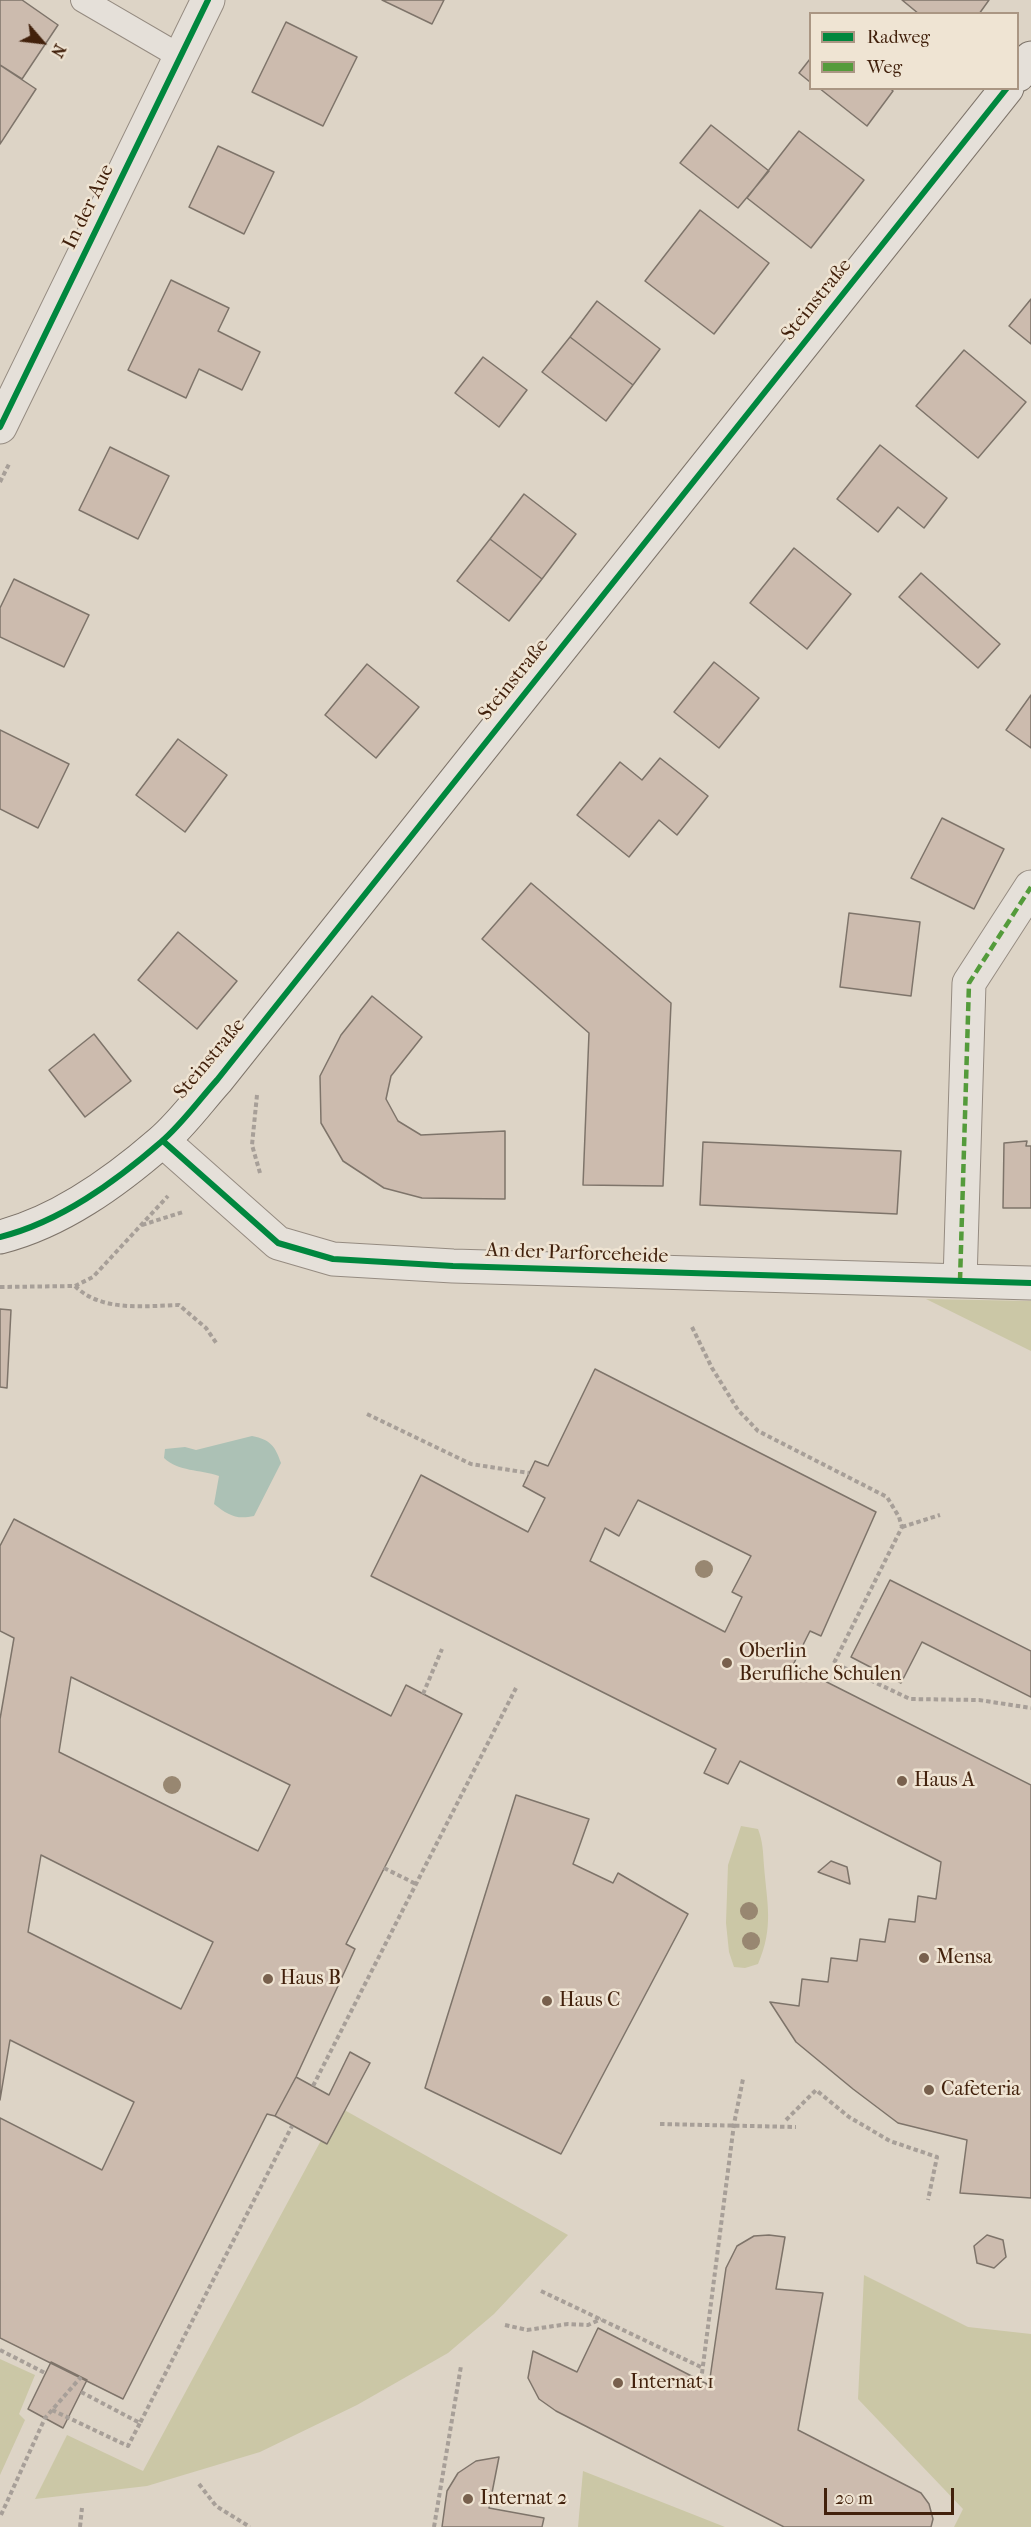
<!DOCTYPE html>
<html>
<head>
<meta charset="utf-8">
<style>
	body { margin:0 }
	#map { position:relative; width:1031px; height:2527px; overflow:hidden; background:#ddd4c6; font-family:"IM FELL French Canon",serif }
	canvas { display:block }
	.legend { position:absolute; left:809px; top:12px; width:210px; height:78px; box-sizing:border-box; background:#efe4d3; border:2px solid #aa9683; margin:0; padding:8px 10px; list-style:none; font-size:18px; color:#42210c }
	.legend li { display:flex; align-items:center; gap:12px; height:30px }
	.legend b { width:30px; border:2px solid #aa9683 }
	.north { position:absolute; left:12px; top:12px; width:60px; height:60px; -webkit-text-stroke:4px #efe4d3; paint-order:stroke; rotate:118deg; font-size:16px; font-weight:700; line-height:24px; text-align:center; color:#42210c }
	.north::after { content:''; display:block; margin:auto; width:21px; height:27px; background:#42210c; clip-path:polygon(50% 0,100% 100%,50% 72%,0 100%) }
	.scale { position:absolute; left:824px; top:2488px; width:130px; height:27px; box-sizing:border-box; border:3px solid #42210c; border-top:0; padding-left:8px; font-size:18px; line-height:21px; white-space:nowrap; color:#42210c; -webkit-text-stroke:4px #efe4d3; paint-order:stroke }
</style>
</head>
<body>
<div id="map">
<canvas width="1031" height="2527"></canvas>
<ul class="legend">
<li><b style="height:8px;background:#00873e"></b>Radweg</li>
<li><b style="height:8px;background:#549b3b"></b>Weg</li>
</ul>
<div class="north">N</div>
<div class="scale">20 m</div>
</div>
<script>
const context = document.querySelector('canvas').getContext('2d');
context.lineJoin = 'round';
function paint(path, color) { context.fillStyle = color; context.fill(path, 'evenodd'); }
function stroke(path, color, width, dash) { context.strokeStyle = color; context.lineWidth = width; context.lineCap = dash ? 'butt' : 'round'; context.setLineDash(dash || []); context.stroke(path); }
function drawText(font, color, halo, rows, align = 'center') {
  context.font = font + ' "IM FELL French Canon",serif'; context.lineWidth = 5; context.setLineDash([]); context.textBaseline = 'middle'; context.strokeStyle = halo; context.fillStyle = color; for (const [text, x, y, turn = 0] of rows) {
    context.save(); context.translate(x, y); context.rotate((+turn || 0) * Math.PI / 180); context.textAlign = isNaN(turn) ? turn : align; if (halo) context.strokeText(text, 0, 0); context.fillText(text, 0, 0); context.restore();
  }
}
paint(new Path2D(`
	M 926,1299 L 1031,1301 L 1031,1351 Z
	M 741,1826 L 758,1829 C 763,1842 763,1852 764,1866 C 767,1904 774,1927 758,1964 L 745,1968 L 734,1967 L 729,1952 L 726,1923 L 728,1865 Z
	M 339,2107 L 568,2235 L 494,2314 L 448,2353 L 357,2405 L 260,2452 L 147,2486 L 35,2499 L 67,2435 L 143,2471 Z
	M 864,2275 L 968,2327 L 1031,2334 L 1031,2527 L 954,2527 L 963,2509 L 858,2399 Z
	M 0,2359 L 35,2375 L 19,2414 L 25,2420 L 0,2475 Z
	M 583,2471 L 725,2527 L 578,2527 Z`), '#cbc7a6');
paint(new Path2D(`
	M 252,1436 C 271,1440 275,1446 281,1463 L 254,1516 C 236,1520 228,1515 214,1504 L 219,1476 C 199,1469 179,1472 164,1458 L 165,1449 L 185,1447 L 196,1450 Z`), '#acc1b5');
const building = new Path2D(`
	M 0,0 L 22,0 L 58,25 L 22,79 L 0,65 Z
	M 382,0 L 444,0 L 432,24 Z
	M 902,0 L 989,0 L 979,14 L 919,14 Z
	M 286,22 L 357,57 L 323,126 L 252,92 Z
	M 810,59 L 810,82 L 799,73 Z
	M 0,65 L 36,89 L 0,144 Z
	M 819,88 L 890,88 L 893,91 L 867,126 Z
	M 711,125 L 769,171 L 738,208 L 680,163 Z
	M 799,131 L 864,180 L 811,248 L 747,198 Z
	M 218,146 L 274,172 L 244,234 L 189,207 Z
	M 700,210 L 769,263 L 714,334 L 645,281 Z
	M 171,280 L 229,308 L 218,331 L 260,352 L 242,390 L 199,369 L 186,398 L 128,370 Z
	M 1031,299 L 1031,344 L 1009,326 Z
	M 597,301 L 660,349 L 633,385 L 570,337 Z
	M 570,337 L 633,385 L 606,421 L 542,372 Z
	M 964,350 L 1026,402 L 978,458 L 916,406 Z
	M 483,357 L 527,390 L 499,427 L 455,393 Z
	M 880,445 L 947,498 L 924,528 L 898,507 L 878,532 L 837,499 Z
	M 110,447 L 169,476 L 138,539 L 79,510 Z
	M 524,494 L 576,534 L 542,579 L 490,539 Z
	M 490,539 L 542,579 L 509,621 L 457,581 Z
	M 794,548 L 851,594 L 807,649 L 750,603 Z
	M 921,573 L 1000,644 L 978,668 L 899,597 Z
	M 14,579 L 89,615 L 64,667 L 0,637 L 0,608 Z
	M 714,662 L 759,698 L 719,748 L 674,712 Z
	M 367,664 L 419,707 L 376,758 L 325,715 Z
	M 1031,695 L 1031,748 L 1006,730 Z
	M 0,730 L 69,764 L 38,828 L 0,809 Z
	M 178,739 L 227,775 L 185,832 L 136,795 Z
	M 660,758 L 708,796 L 677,835 L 659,820 L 629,857 L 577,815 L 620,762 L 642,780 Z
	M 942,818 L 1004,849 L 974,909 L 911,878 Z
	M 531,883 L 671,1003 L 663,1186 L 583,1185 L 589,1033 L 482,939 Z
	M 849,913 L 920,922 L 911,996 L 840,987 Z
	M 178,932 L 237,981 L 197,1029 L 138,980 Z
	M 372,996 L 422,1037 L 391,1076 L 386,1099 L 398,1121 L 421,1135 L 505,1131 L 505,1199 L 422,1198 L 384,1188 L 343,1161 L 321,1123 L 320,1076 L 341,1035 Z
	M 94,1034 L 131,1081 L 85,1117 L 49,1070 Z
	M 1027,1141 L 1026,1146 L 1031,1146 L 1031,1208 L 1003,1208 L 1004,1143 Z
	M 703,1142 L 901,1151 L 897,1214 L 700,1205 Z
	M 0,1309 L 11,1310 L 7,1388 L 0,1387 Z
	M 595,1369 L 876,1512 L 821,1636 L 810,1631 L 793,1665 L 1031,1785 L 1031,2198 L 960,2193 L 967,2140 L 898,2123 L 853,2089 L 796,2042 L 770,2002 L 799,2006 L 802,1979 L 828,1982 L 831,1958 L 857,1961 L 860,1939 L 885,1942 L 889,1919 L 915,1922 L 918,1896 L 936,1899 L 941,1862 L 740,1761 L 728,1784 L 704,1773 L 716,1749 L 371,1576 L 421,1475 L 528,1532 L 545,1498 L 523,1486 L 535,1461 L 548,1466 ZM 638,1500 L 751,1556 L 732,1592 L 742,1597 L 725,1632 L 590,1561 L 605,1528 L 619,1536 Z
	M 14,1519 L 391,1716 L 406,1685 L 462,1714 L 346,1944 L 355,1949 L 296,2077 L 275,2116 L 267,2114 L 123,2399 L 0,2338 L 0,2118 L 102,2170 L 134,2102 L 10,2040 L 0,2100 L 0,1719 L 14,1638 L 0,1631 L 0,1546 ZM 71,1677 L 290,1785 L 258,1851 L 59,1752 ZM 41,1855 L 213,1942 L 181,2009 L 28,1932 Z
	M 890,1580 L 1031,1651 L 1031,1697 L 922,1642 L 901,1683 L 851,1657 Z
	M 516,1795 L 589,1819 L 573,1864 L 613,1883 L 618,1873 L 688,1914 L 561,2154 L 425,2088 Z
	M 831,1861 L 847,1867 L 850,1884 L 818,1872 Z
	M 350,2052 L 370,2063 L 327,2144 L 275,2116 L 296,2077 L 329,2095 Z
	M 769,2235 L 785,2237 L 776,2289 L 823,2293 L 798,2430 L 921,2493 L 929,2504 L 933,2519 L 931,2527 L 784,2527 L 556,2411 L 539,2399 L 528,2378 L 533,2351 L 577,2372 L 598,2328 L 709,2385 L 726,2268 L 737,2246 L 754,2236 Z
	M 987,2235 L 1003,2240 L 1006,2257 L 994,2268 L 977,2263 L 974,2246 Z
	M 51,2362 L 87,2380 L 63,2428 L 28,2409 Z
	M 499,2457 L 489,2508 L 544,2518 L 542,2527 L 442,2527 L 447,2491 L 458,2473 L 476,2461 Z`);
paint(building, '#ccbbae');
stroke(building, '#7e746a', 1.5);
const lane = new Path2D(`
	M 83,0 L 181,57`);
const street = new Path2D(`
	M 0,427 L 208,0
	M 163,1141 L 278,1243 L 333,1259 L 453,1266 L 1031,1283
	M 960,1281 L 969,983 L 1031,887`);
const secondary = new Path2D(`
	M 1018,75 L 1031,58
	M 0,1237 C 60,1222 115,1182 161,1142 C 182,1124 199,1100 217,1080 L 1007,88`);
stroke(lane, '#958b81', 26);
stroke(street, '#958b81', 35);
stroke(secondary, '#7e746a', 35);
stroke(new Path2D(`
	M 0,482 L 9,464
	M 257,1095 L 252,1145 L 260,1173
	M 142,1225 L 183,1212
	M 75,1286 C 101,1312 144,1306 179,1305 L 206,1328 L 217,1344
	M 0,1287 L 75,1286 L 93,1277 L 168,1196
	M 692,1327 L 712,1368 L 738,1410 L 758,1431 L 887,1497 L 899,1517 L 902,1527 L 834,1663 L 910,1699 L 979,1700 L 1031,1708
	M 367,1414 L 471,1464 L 529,1473
	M 902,1527 L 940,1515
	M 423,1694 L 442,1649
	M 384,1868 L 416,1884
	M 313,2086 L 516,1688
	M 786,2120 L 816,2090 L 849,2117 L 890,2141 L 937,2157 L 928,2200
	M 660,2124 L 796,2127
	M 541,2291 L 703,2368
	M 505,2325 L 527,2330 L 568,2324 L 588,2325 L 601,2319
	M 0,2350 L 45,2373
	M 701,2381 L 734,2124 L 743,2079
	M 81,2392 L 140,2423 L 292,2126
	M 52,2410 L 128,2446 L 140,2423
	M 199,2484 L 216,2506 L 250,2527
	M 1,2515 L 45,2418 L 81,2377
	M 80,2527 L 82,2508
	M 434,2527 L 461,2366`), '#a79f98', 4, [4.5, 3]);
stroke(lane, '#e5e0d9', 24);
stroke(street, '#e5e0d9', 33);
stroke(secondary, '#e5e0d9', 33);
stroke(new Path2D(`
	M 960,1281 L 969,983 L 1031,887`), '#549b3b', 4.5, [9, 4.5]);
stroke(new Path2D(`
	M 0,427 L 208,0
	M 163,1141 L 278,1243 L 333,1259 L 453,1266 L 1031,1283
	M 0,1237 C 60,1222 115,1182 161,1142 C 182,1124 199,1100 217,1080 L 1007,88`), '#00873e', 6);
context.fillStyle = '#988771';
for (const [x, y] of [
	[704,1569],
	[172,1785],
	[749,1911],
	[751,1941]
]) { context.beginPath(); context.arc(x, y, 9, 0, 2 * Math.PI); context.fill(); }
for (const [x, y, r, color] of [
	[727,1663,6,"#78604d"],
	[902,1781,6,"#78604d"],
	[924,1958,6,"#78604d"],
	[268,1979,6,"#78604d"],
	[547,2001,6,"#78604d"],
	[929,2090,6,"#78604d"],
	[618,2383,6,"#78604d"],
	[468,2499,6,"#78604d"]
]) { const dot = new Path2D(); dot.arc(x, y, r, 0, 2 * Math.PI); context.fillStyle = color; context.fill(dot); stroke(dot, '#efe4d3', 2); }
drawText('20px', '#42210c', '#efe4d3', [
	["In der Aue",89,207,-64],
	["Steinstraße",817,300,-51],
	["Steinstraße",514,680,-51],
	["Steinstraße",210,1059,-50],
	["An der Parforceheide",577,1254,2]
]);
drawText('20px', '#42210c', '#efe4d3', [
	["Oberlin",739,1652],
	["Berufliche Schulen",739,1675],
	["Haus A",914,1781],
	["Mensa",936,1958],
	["Haus B",280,1979],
	["Haus C",559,2001],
	["Cafeteria",941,2090],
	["Internat 1",630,2383],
	["Internat 2",480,2499]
], 'left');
</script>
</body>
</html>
